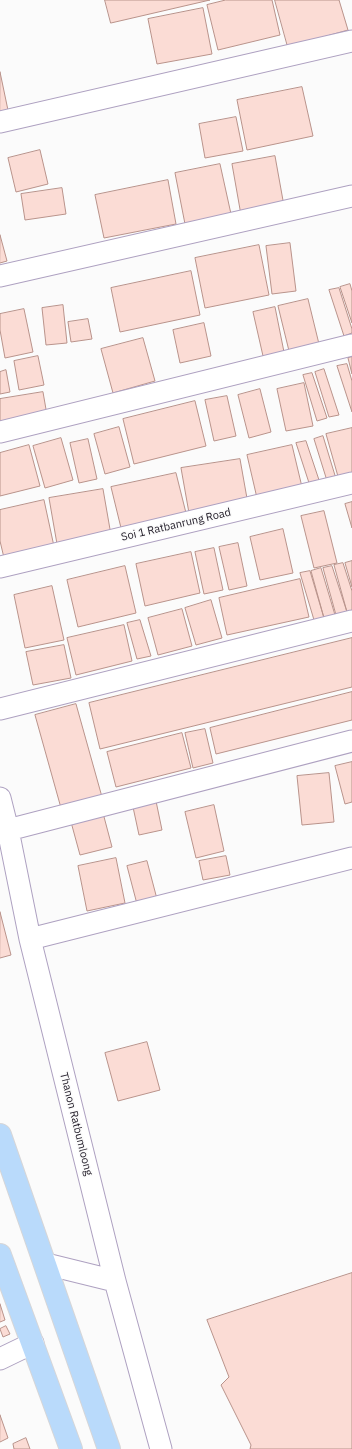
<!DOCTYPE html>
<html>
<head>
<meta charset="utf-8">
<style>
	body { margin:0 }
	canvas { display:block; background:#fbfbfb }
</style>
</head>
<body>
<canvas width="352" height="1449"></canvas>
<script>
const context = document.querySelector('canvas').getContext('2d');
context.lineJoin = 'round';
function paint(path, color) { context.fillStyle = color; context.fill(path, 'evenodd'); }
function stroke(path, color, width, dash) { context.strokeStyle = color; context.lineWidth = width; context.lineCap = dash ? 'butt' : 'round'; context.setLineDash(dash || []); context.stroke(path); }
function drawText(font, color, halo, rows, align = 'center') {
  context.font = font + ' "IBM Plex Sans",sans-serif'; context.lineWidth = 3; context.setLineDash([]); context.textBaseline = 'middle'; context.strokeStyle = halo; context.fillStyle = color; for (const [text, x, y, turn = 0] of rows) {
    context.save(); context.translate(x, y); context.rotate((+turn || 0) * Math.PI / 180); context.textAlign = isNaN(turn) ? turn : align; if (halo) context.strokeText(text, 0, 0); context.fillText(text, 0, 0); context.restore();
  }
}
const building = new Path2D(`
	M 105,0 L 210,0 L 111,23 Z
	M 226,0 L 272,0 L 280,35 L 218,50 L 207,5 Z
	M 275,0 L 339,0 L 348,30 L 288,47 Z
	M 203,8 L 212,54 L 157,64 L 148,19 Z
	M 0,72 L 9,115 L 0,116 Z
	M 302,87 L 313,136 L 247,150 L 237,100 Z
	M 236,117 L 243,151 L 205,158 L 199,124 Z
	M 40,150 L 48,184 L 16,192 L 8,158 Z
	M 275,156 L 284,206 L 241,215 L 232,164 Z
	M 220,164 L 231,214 L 185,224 L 175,173 Z
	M 168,180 L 176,224 L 104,238 L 95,195 Z
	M 62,188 L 66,214 L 25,220 L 21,194 Z
	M 0,235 L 7,261 L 0,263 Z
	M 290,243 L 296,291 L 272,294 L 266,246 Z
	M 259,245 L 269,295 L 205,308 L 195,258 Z
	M 191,271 L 200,315 L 120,332 L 111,288 Z
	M 350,284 L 352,291 L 352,323 L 340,287 Z
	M 339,288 L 352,329 L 352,333 L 344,336 L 329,290 Z
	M 308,299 L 319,344 L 289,351 L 278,306 Z
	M 63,305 L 67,343 L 46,345 L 42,308 Z
	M 275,307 L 284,352 L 263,356 L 253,312 Z
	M 24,309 L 33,352 L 5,358 L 0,330 L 0,314 Z
	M 88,319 L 92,339 L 71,342 L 68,322 Z
	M 204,323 L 211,356 L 180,363 L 173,330 Z
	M 143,338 L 155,381 L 113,393 L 101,349 Z
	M 38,356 L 44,385 L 19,390 L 14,361 Z
	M 352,357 L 352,374 L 348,358 Z
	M 347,364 L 352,381 L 352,412 L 337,366 Z
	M 324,369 L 339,415 L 329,417 L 315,372 Z
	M 6,370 L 10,392 L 0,394 L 0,372 Z
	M 312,373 L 327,418 L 317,421 L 303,375 Z
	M 304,383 L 313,426 L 286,431 L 277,389 Z
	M 260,389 L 271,432 L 249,438 L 238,395 Z
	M 43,392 L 47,415 L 0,423 L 0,399 Z
	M 227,396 L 236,436 L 214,441 L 205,400 Z
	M 195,401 L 206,446 L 134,464 L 123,419 Z
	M 119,427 L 130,467 L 105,474 L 94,434 Z
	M 352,428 L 352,477 L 339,480 L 326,434 Z
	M 323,436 L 337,482 L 328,484 L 314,439 Z
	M 61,438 L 73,480 L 45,488 L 33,446 Z
	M 88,439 L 97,479 L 79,483 L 70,443 Z
	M 306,441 L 321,486 L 311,489 L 296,443 Z
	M 29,445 L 40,486 L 0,496 L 0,453 Z
	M 292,445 L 302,487 L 257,498 L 247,455 Z
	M 240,459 L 248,504 L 189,513 L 181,468 Z
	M 176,473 L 187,517 L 122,532 L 111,487 Z
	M 103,489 L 111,535 L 57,544 L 49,498 Z
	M 44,500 L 55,551 L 5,562 L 0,541 L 0,510 Z
	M 352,502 L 352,528 L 345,504 Z
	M 324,511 L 337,563 L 314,568 L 301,516 Z
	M 283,529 L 293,573 L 260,580 L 250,537 Z
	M 238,543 L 247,586 L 229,590 L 219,547 Z
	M 214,548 L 223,590 L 204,594 L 195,552 Z
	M 191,552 L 200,593 L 145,606 L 136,564 Z
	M 352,561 L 352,587 L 345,563 Z
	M 343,563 L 352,591 L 352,611 L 347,612 L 334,565 Z
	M 125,566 L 136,613 L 78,627 L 67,580 Z
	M 332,566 L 347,612 L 336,615 L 323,568 Z
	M 321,568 L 335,615 L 324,618 L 311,571 Z
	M 310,571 L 324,618 L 314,620 L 300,573 Z
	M 300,579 L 309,617 L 227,635 L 219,598 Z
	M 52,586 L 64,640 L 25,648 L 14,595 Z
	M 211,600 L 222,638 L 196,645 L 185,608 Z
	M 182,609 L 192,646 L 158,655 L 148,618 Z
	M 140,620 L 151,656 L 137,659 L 127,623 Z
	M 124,625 L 132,661 L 76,675 L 67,638 Z
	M 352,638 L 352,687 L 100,749 L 89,703 Z
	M 64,645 L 71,678 L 33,685 L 26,652 Z
	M 352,692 L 352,720 L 216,754 L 210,728 Z
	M 76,704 L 102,797 L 61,808 L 35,715 Z
	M 205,729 L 213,763 L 193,768 L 185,733 Z
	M 182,733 L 191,768 L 116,787 L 107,752 Z
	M 352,762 L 352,802 L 345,804 L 335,766 Z
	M 329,773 L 334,822 L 302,825 L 297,776 Z
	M 156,801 L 162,830 L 139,835 L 133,807 Z
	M 214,805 L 224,851 L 196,858 L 185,812 Z
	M 103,813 L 112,847 L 80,855 L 71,822 Z
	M 226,856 L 230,875 L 203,880 L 199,861 Z
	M 116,858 L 125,903 L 87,911 L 78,866 Z
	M 147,861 L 157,899 L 137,904 L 127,866 Z
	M 0,912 L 11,955 L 0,958 Z
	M 147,1042 L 160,1090 L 118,1101 L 105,1053 Z
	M 352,1273 L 352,1449 L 250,1449 L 251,1445 L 221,1385 L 229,1377 L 207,1320 Z
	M 0,1304 L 5,1320 L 0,1322 Z
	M 6,1326 L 10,1334 L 3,1337 L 0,1329 Z
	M 0,1415 L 8,1438 L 0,1442 Z
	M 26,1438 L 30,1449 L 14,1449 L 13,1444 Z`);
paint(building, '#fbdcd5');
stroke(building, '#b9938b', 1);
const minor = new Path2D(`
	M 0,122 L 352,41
	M 0,276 L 352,196
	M 0,432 L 352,345
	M 0,567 L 352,483
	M 0,709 L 352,621
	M 0,798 L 8,830 L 30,939 L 115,1281 L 161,1449
	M 8,830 L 352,741
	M 30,939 L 352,858
	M 46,1264 L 115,1281
	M 0,1359 L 33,1343`);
const major = new Path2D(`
	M 0,1135 L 109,1449
	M 0,1255 L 71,1449`);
stroke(minor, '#aea1c1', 23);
stroke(major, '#d6d6d8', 24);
stroke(minor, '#fff', 21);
stroke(major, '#b9dafb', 22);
drawText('11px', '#1e1925', '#fbfbfb', [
	["Soi 1 Ratbanrung Road",176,525,-13],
	["Thanon Ratbumloong",76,1124,76]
]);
</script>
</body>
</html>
